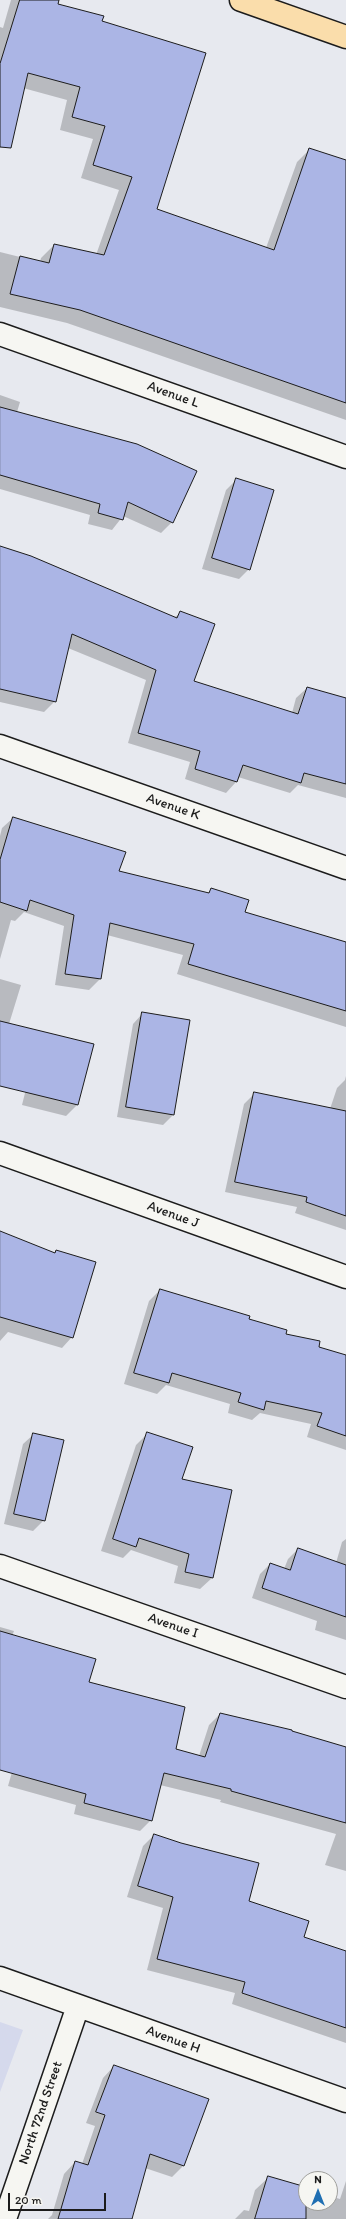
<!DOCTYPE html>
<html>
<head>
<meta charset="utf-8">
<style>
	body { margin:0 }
	#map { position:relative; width:346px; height:2219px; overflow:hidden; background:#e7e9ef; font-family:Itim,sans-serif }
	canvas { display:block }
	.north { position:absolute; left:298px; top:2171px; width:40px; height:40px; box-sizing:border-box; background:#f6f6f2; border:1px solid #9f9f9c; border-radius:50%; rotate:0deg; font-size:11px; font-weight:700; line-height:16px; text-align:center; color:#1c1c1c }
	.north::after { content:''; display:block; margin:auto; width:14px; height:18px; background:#1f6fb2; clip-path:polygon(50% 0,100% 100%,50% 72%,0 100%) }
	.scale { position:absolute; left:8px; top:2193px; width:98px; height:18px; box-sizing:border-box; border:2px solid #1c1c1c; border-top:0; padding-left:5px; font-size:12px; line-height:14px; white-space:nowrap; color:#1c1c1c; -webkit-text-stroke:3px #f6f6f2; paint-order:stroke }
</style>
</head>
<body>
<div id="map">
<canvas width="346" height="2219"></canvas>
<div class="north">N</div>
<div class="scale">20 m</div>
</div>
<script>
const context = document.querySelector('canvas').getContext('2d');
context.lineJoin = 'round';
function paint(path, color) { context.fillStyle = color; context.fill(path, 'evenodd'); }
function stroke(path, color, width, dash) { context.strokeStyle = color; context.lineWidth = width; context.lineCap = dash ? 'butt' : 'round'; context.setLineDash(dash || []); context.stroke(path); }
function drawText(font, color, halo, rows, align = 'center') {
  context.font = font + ' Itim,sans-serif'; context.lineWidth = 4; context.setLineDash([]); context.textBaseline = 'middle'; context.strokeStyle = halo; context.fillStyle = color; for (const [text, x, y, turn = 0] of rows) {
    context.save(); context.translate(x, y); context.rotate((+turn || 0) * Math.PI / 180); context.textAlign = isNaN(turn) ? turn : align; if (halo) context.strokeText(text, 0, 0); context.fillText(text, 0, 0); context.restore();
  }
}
paint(new Path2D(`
	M 0,2022 L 23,2030 L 0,2092 Z`), '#d5d9ec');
paint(new Path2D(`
	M 11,0 L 58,0 L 57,5 L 101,22 L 155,210 L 266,248 L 297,162 L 310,149 L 346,162 L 346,420 L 67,323 L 0,307 L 0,252 L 40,262 L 41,258 L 54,245 L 96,255 L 119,190 L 81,178 L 93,139 L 60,130 L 67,100 L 23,88 L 0,136 L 0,27 L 3,28 Z
	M 0,395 L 20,402 L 17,412 L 172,522 L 161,533 L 123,516 L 112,530 L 88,524 L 90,515 L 0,489 Z
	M 236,480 L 249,569 L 239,579 L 202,569 L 226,490 Z
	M 0,547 L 174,618 L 180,613 L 193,682 L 292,713 L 296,698 L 307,688 L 346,699 L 346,798 L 298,785 L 290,793 L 238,777 L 236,782 L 226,793 L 185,779 L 190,762 L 128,743 L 146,680 L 68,648 L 55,701 L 44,712 L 0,702 Z
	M 13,818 L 118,871 L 207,894 L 211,890 L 244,913 L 346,946 L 346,1027 L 177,974 L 183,955 L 107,935 L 100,979 L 89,990 L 55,985 L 64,926 L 24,912 L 15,921 L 11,920 L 0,959 L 0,836 L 2,828 Z
	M 0,979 L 21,985 L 9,1024 L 92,1044 L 77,1105 L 66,1116 L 22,1105 L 26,1089 L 0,1082 Z
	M 143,1013 L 173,1115 L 163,1125 L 117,1117 L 133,1024 Z
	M 346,1076 L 346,1230 L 295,1213 L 297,1207 L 225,1192 L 244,1104 L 254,1094 L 330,1109 L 337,1088 L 345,1080 Z
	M 0,1233 L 54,1253 L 57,1251 L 72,1337 L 62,1348 L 8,1332 L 0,1341 Z
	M 160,1290 L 248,1320 L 346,1357 L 346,1450 L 307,1437 L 311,1424 L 260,1413 L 252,1420 L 228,1413 L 230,1404 L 166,1385 L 157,1394 L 124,1384 L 149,1301 Z
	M 148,1433 L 181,1480 L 212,1578 L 200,1589 L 174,1583 L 178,1566 L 131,1550 L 123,1558 L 101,1551 L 136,1445 Z
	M 34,1434 L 44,1520 L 33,1531 L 4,1524 L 23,1444 Z
	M 346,1539 L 346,1640 L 315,1630 L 317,1621 L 252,1598 L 260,1574 L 270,1564 L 284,1569 L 288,1559 L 298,1549 L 336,1563 L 342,1542 Z
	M 0,1627 L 14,1631 L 12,1636 L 88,1683 L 174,1750 L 199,1756 L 209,1725 L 220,1714 L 346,1749 L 346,1871 L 325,1865 L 336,1834 L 220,1802 L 221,1800 L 160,1785 L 151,1820 L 140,1831 L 74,1814 L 76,1805 L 8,1786 L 24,1730 L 0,1723 Z
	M 154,1835 L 302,1938 L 346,1952 L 346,2043 L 232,2004 L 235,1993 L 147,1970 L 163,1908 L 127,1897 L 143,1846 Z
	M 114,2066 L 183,2166 L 172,2177 L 145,2168 L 131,2219 L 48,2219 L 52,2215 L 64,2174 L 75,2162 L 82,2164 L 95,2126 L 86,2123 L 103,2078 Z
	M 269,2177 L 306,2188 L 306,2203 L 330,2203 L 330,2196 L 340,2199 L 346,2181 L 346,2219 L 235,2219 L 244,2210 L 249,2211 L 255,2190 Z`), '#0003');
const building = new Path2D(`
	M 20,0 L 59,0 L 58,4 L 104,16 L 102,21 L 206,53 L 157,209 L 274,250 L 309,148 L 346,160 L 346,403 L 80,310 L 10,294 L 20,256 L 49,263 L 54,244 L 104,255 L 132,177 L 93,165 L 105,126 L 72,117 L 80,87 L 28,73 L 11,148 L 0,147 L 0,64 Z
	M 0,407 L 137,444 L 197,471 L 173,523 L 128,502 L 123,520 L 98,513 L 100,504 L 0,475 Z
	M 236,478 L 274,490 L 250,570 L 212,558 Z
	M 0,546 L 31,556 L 177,618 L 180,611 L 215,624 L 194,681 L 298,714 L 307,687 L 346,698 L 346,784 L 304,773 L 301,783 L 243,765 L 237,782 L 195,769 L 200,751 L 138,733 L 156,670 L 72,634 L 56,702 L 0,689 Z
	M 13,817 L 126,852 L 119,871 L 209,893 L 211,888 L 249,900 L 245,912 L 346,942 L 346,1011 L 188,964 L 194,944 L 110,923 L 101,979 L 65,974 L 74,915 L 30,900 L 27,911 L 0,902 L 0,860 Z
	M 142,1012 L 190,1020 L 174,1115 L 126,1107 Z
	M 0,1021 L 94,1044 L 78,1105 L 0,1086 Z
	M 254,1092 L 346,1111 L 346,1216 L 306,1202 L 307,1197 L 235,1182 Z
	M 0,1231 L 55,1253 L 56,1250 L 96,1262 L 73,1338 L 0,1317 Z
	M 160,1289 L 250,1316 L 249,1319 L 287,1330 L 286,1334 L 320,1341 L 319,1347 L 346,1355 L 346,1436 L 317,1426 L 322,1413 L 266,1401 L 264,1410 L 238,1402 L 241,1393 L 172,1373 L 169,1383 L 134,1373 Z
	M 147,1432 L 193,1447 L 182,1479 L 232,1490 L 213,1578 L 185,1572 L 189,1554 L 139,1538 L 136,1547 L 113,1539 Z
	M 33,1433 L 64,1440 L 45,1521 L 14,1514 Z
	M 298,1548 L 346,1565 L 346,1617 L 262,1588 L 270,1563 L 290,1570 Z
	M 0,1631 L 96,1659 L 89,1682 L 185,1707 L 176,1749 L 205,1757 L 220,1713 L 292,1730 L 292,1731 L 346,1747 L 346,1823 L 231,1791 L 231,1789 L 164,1773 L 152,1821 L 84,1803 L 86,1794 L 0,1770 Z
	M 154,1834 L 181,1843 L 259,1863 L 249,1901 L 309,1921 L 304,1937 L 346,1951 L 346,2028 L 242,1993 L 245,1982 L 157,1959 L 173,1897 L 138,1886 Z
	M 114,2065 L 209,2099 L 184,2166 L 150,2154 L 132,2219 L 58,2219 L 75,2161 L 88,2165 L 105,2115 L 96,2112 Z
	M 268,2176 L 306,2187 L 306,2219 L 255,2219 Z`);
paint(building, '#abb5e5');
stroke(building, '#1c1c1c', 1);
const minor = new Path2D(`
	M 0,334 L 346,457
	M 0,746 L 346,868
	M 0,1153 L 346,1277
	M 0,1566 L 346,1687
	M 0,1978 L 346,2101
	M 5,2219 L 78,2006`);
const primary = new Path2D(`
	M 241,0 L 346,37`);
stroke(minor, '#1c1c1c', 25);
stroke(primary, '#1c1c1c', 25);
stroke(minor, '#f6f6f2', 22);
stroke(primary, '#faddab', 22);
drawText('14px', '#1c1c1c', '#f6f6f2', [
	["Avenue L",173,395,20],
	["Avenue K",173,807,19],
	["Avenue J",173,1215,20],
	["Avenue I",173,1626,19],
	["Avenue H",173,2040,20],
	["North 72nd Street",41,2113,-71]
]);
</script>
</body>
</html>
